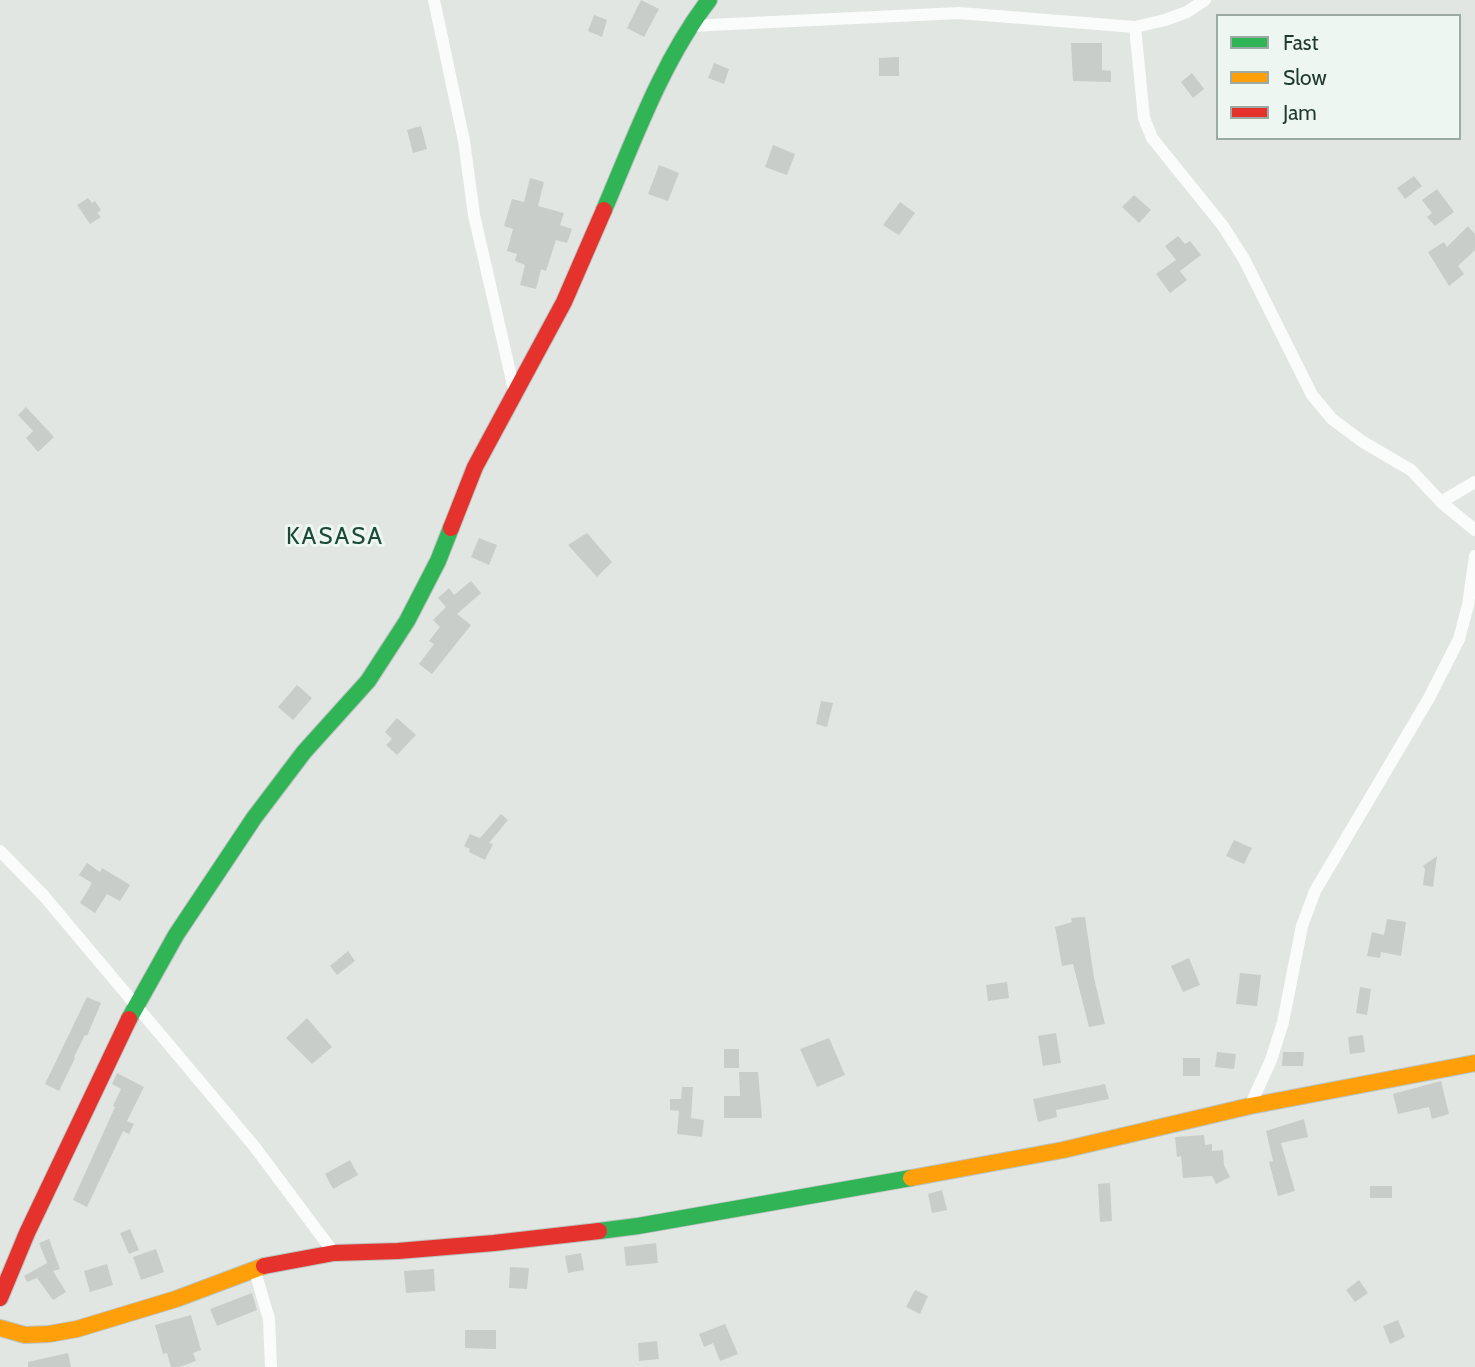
<!DOCTYPE html>
<html>
<head>
<meta charset="utf-8">
<style>
	body { margin:0 }
	#map { position:relative; width:1475px; height:1367px; overflow:hidden; background:#e1e6e3; font-family:Cabin,sans-serif }
	canvas { display:block }
	.legend { position:absolute; left:1216px; top:14px; width:245px; height:126px; box-sizing:border-box; background:#eef6f1; border:2px solid #9baaa3; margin:0; padding:9px 12px; list-style:none; font-size:21px; color:#1f392e }
	.legend li { display:flex; align-items:center; gap:14px; height:35px }
	.legend b { width:35px; border:2px solid #9baaa3 }
</style>
</head>
<body>
<div id="map">
<canvas width="1475" height="1367"></canvas>
<ul class="legend">
<li><b style="height:9px;background:#30b455"></b>Fast</li>
<li><b style="height:9px;background:#ff9f0a"></b>Slow</li>
<li><b style="height:9px;background:#e5322d"></b>Jam</li>
</ul>
</div>
<script>
const context = document.querySelector('canvas').getContext('2d');
context.lineJoin = 'round';
function paint(path, color) { context.fillStyle = color; context.fill(path, 'evenodd'); }
function stroke(path, color, width, dash) { context.strokeStyle = color; context.lineWidth = width; context.lineCap = dash ? 'butt' : 'round'; context.setLineDash(dash || []); context.stroke(path); }
function drawText(font, color, halo, rows, align = 'center') {
  context.font = font + ' Cabin,sans-serif'; context.lineWidth = 6; context.setLineDash([]); context.textBaseline = 'middle'; context.strokeStyle = halo; context.fillStyle = color; for (const [text, x, y, turn = 0] of rows) {
    context.save(); context.translate(x, y); context.rotate((+turn || 0) * Math.PI / 180); context.textAlign = isNaN(turn) ? turn : align; if (halo) context.strokeText(text, 0, 0); context.fillText(text, 0, 0); context.restore();
  }
}
paint(new Path2D(`
	M 641,0 L 659,9 L 644,37 L 627,28 Z
	M 594,15 L 607,20 L 602,37 L 588,31 Z
	M 1071,43 L 1102,43 L 1102,70 L 1111,71 L 1111,82 L 1073,81 Z
	M 899,57 L 899,76 L 879,76 L 879,58 Z
	M 714,63 L 729,69 L 724,84 L 708,78 Z
	M 1192,73 L 1204,89 L 1193,98 L 1181,82 Z
	M 421,126 L 427,149 L 413,153 L 407,130 Z
	M 773,145 L 795,154 L 787,175 L 765,167 Z
	M 659,165 L 679,173 L 668,201 L 648,194 Z
	M 1414,176 L 1422,186 L 1405,199 L 1397,188 Z
	M 530,178 L 544,182 L 538,206 L 564,213 L 560,225 L 572,229 L 567,243 L 556,240 L 546,271 L 541,269 L 536,289 L 520,285 L 525,265 L 515,261 L 517,254 L 507,251 L 513,229 L 504,226 L 512,199 L 524,202 Z
	M 1437,189 L 1454,212 L 1435,226 L 1427,217 L 1432,213 L 1422,200 Z
	M 1134,195 L 1151,210 L 1139,223 L 1122,207 Z
	M 88,198 L 92,203 L 95,201 L 101,210 L 97,213 L 101,217 L 90,224 L 77,205 Z
	M 900,202 L 915,213 L 899,235 L 883,225 Z
	M 1468,226 L 1475,234 L 1475,250 L 1458,266 L 1464,274 L 1449,286 L 1428,252 L 1444,242 L 1447,247 Z
	M 1178,236 L 1185,244 L 1190,241 L 1201,255 L 1180,271 L 1187,280 L 1170,293 L 1156,274 L 1176,260 L 1165,246 Z
	M 26,407 L 54,437 L 38,452 L 26,438 L 33,431 L 18,415 Z
	M 587,533 L 612,562 L 597,577 L 568,545 Z
	M 479,538 L 497,545 L 489,565 L 471,557 Z
	M 471,581 L 481,593 L 457,614 L 471,625 L 432,674 L 419,664 L 434,644 L 429,641 L 440,627 L 433,620 L 446,607 L 438,598 L 449,588 L 454,595 Z
	M 297,685 L 312,698 L 293,720 L 278,707 Z
	M 821,701 L 833,703 L 827,727 L 816,724 Z
	M 397,718 L 416,735 L 397,755 L 386,745 L 392,739 L 385,732 Z
	M 501,814 L 508,820 L 489,843 L 493,844 L 485,860 L 469,852 L 470,849 L 464,846 L 470,834 L 480,838 Z
	M 1234,840 L 1252,848 L 1244,864 L 1226,856 Z
	M 1437,856 L 1433,887 L 1423,885 L 1425,869 L 1423,866 Z
	M 87,863 L 100,872 L 102,868 L 130,885 L 120,901 L 107,894 L 95,913 L 80,903 L 92,883 L 79,875 Z
	M 1085,917 L 1094,978 L 1105,1024 L 1089,1027 L 1073,964 L 1062,966 L 1055,927 L 1072,922 L 1071,918 Z
	M 1387,919 L 1406,922 L 1401,956 L 1381,952 L 1380,958 L 1367,956 L 1372,932 L 1384,935 Z
	M 348,951 L 355,961 L 337,975 L 330,966 Z
	M 1189,958 L 1200,985 L 1183,992 L 1171,966 Z
	M 1240,973 L 1261,975 L 1257,1006 L 1236,1004 Z
	M 1007,982 L 1009,998 L 988,1001 L 986,985 Z
	M 1360,987 L 1371,989 L 1367,1015 L 1356,1013 Z
	M 87,997 L 101,1003 L 87,1036 L 85,1035 L 74,1057 L 75,1058 L 59,1091 L 45,1084 Z
	M 307,1018 L 332,1047 L 312,1064 L 286,1038 Z
	M 1056,1033 L 1061,1063 L 1043,1066 L 1038,1036 Z
	M 1363,1035 L 1365,1052 L 1350,1054 L 1348,1037 Z
	M 829,1038 L 845,1075 L 817,1087 L 800,1049 Z
	M 724,1049 L 739,1049 L 739,1068 L 724,1068 Z
	M 1217,1052 L 1236,1054 L 1234,1069 L 1215,1067 Z
	M 1283,1052 L 1304,1052 L 1303,1066 L 1282,1066 Z
	M 1183,1058 L 1200,1058 L 1200,1076 L 1183,1076 Z
	M 739,1072 L 758,1072 L 762,1118 L 724,1118 L 724,1096 L 740,1096 Z
	M 117,1073 L 144,1087 L 127,1121 L 134,1124 L 129,1134 L 123,1131 L 87,1207 L 73,1200 L 115,1107 L 113,1106 L 121,1089 L 112,1084 Z
	M 1441,1081 L 1449,1114 L 1432,1119 L 1429,1107 L 1398,1114 L 1393,1094 Z
	M 1105,1084 L 1109,1099 L 1056,1110 L 1057,1117 L 1038,1122 L 1033,1099 Z
	M 682,1087 L 693,1087 L 691,1118 L 704,1120 L 702,1137 L 677,1134 L 679,1111 L 670,1110 L 670,1099 L 681,1099 Z
	M 1304,1119 L 1308,1137 L 1281,1143 L 1295,1191 L 1278,1196 L 1269,1162 L 1273,1161 L 1266,1131 Z
	M 1204,1135 L 1205,1145 L 1212,1144 L 1212,1151 L 1223,1150 L 1224,1165 L 1230,1177 L 1216,1184 L 1212,1176 L 1183,1178 L 1181,1156 L 1177,1157 L 1175,1137 Z
	M 350,1160 L 358,1175 L 333,1189 L 325,1174 Z
	M 1110,1183 L 1112,1221 L 1100,1222 L 1098,1184 Z
	M 1370,1186 L 1392,1186 L 1392,1198 L 1370,1198 Z
	M 942,1190 L 947,1210 L 932,1213 L 928,1194 Z
	M 130,1229 L 139,1250 L 129,1254 L 120,1233 Z
	M 49,1239 L 60,1269 L 53,1271 L 66,1292 L 53,1300 L 37,1278 L 27,1282 L 24,1276 L 47,1263 L 39,1243 Z
	M 656,1243 L 658,1263 L 626,1266 L 624,1247 Z
	M 156,1249 L 164,1272 L 141,1280 L 133,1257 Z
	M 581,1253 L 584,1270 L 568,1273 L 565,1256 Z
	M 107,1264 L 113,1285 L 90,1292 L 84,1271 Z
	M 510,1267 L 529,1268 L 527,1289 L 509,1288 Z
	M 434,1269 L 435,1291 L 406,1293 L 404,1271 Z
	M 1359,1280 L 1368,1293 L 1355,1302 L 1346,1290 Z
	M 915,1290 L 928,1296 L 920,1314 L 906,1307 Z
	M 252,1293 L 257,1310 L 217,1326 L 210,1309 Z
	M 191,1315 L 201,1350 L 193,1353 L 196,1361 L 179,1367 L 171,1367 L 167,1353 L 163,1354 L 155,1325 Z
	M 1398,1320 L 1405,1337 L 1390,1344 L 1383,1326 Z
	M 725,1324 L 738,1354 L 720,1361 L 713,1343 L 704,1347 L 699,1334 Z
	M 465,1330 L 496,1330 L 496,1349 L 465,1348 Z
	M 657,1341 L 659,1359 L 639,1361 L 638,1343 Z
	M 68,1353 L 71,1367 L 28,1367 L 28,1362 Z`), '#c8cdca');
const fast = new Path2D(`
	M 604,210 C 634,140 662,61 709,0
	M 129,1019 L 176,935 L 254,818 L 304,752 L 368,681 L 407,621 L 438,561 L 451,528
	M 599,1231 L 638,1226 L 911,1178`);
const slow = new Path2D(`
	M 911,1178 L 1063,1150 L 1250,1106 L 1475,1063
	M 0,1328 L 25,1335 L 49,1334 L 77,1329 L 176,1299 L 264,1266`);
const jam = new Path2D(`
	M 451,528 L 475,467 L 564,302 L 604,210
	M 264,1266 L 334,1253 L 398,1251 L 494,1243 L 599,1231
	M 0,1298 L 27,1233 L 129,1019`);
stroke(fast, '#bac3be', 18);
stroke(slow, '#bac3be', 18);
stroke(jam, '#bac3be', 18);
stroke(new Path2D(`
	M 434,0 L 464,141 L 474,215 L 515,394
	M 689,26 L 959,13 L 1135,27 L 1165,20 L 1187,12 L 1205,0
	M 1135,27 L 1144,118 L 1152,138 L 1223,226 L 1244,259 L 1312,395 L 1332,419 L 1363,442 L 1411,470 L 1441,502 L 1475,530
	M 1441,502 L 1475,482
	M 0,851 L 44,896 L 254,1146 L 334,1253
	M 1250,1106 L 1271,1060 L 1283,1022 L 1302,926 L 1315,891 L 1429,698 L 1459,639 L 1468,605 L 1475,556
	M 254,1268 L 269,1319 L 271,1367`), '#fafbfb', 12);
stroke(fast, '#30b455', 16);
stroke(slow, '#ff9f0a', 16);
stroke(jam, '#e5322d', 16);
context.letterSpacing = '2px';
drawText('24px', '#1c4a38', '#eef6f1', [
	["KASASA",335,537]
]);
context.letterSpacing = '0px';
</script>
</body>
</html>
